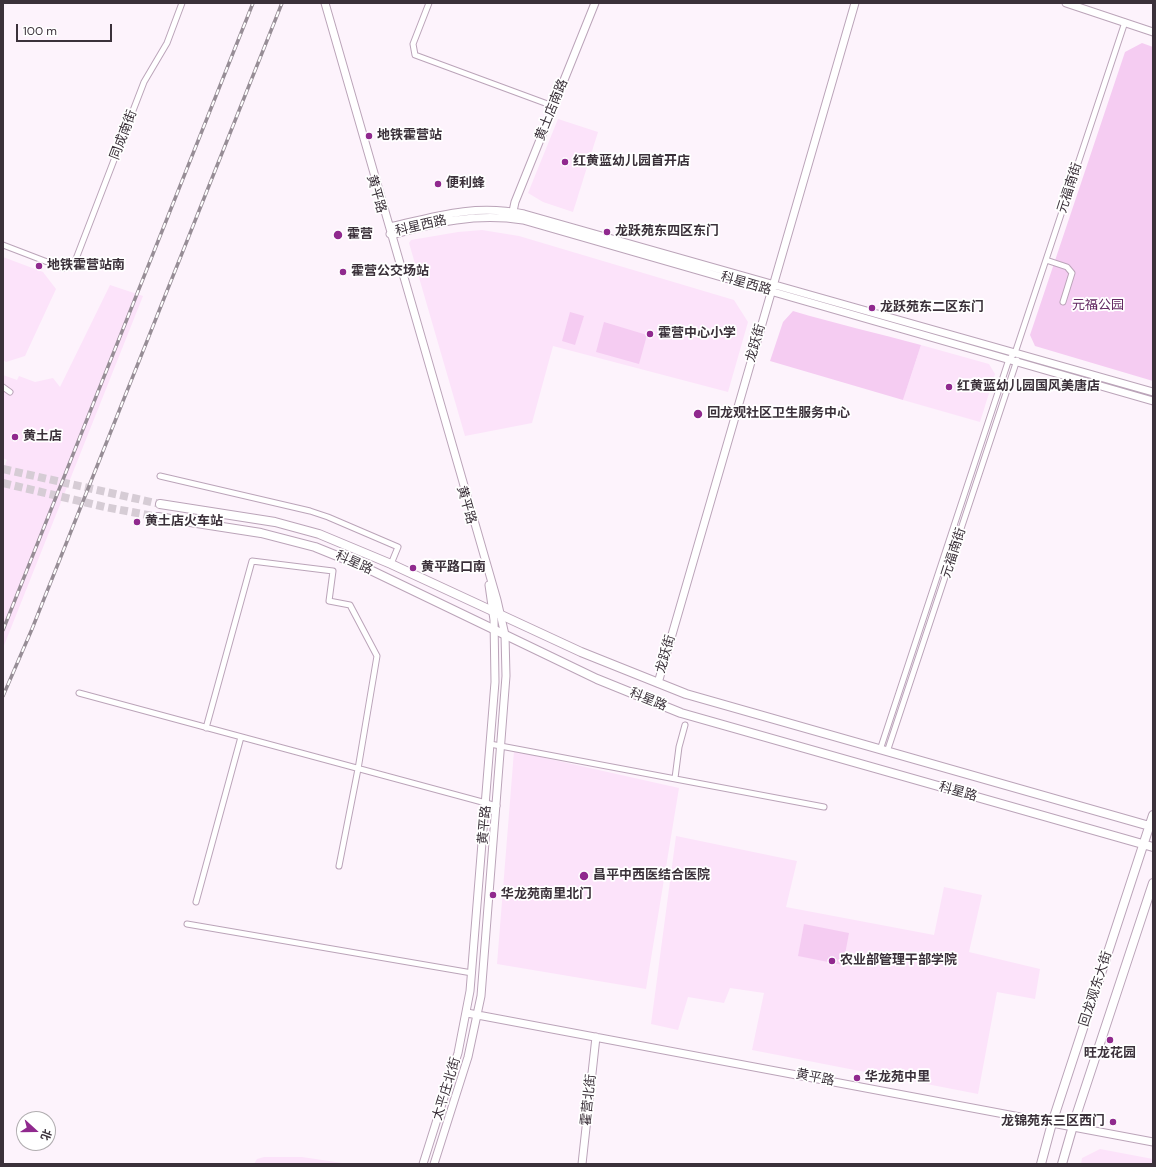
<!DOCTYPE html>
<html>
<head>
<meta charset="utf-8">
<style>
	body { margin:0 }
	#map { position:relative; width:1156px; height:1167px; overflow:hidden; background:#fdf3fc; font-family:"DM Sans","Noto Sans SC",sans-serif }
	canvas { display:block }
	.frame { position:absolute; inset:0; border:4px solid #3b313a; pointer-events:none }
	.north { position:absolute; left:16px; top:1111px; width:40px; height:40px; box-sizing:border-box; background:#fff; border:1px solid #b1adb0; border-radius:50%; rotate:111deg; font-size:11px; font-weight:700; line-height:16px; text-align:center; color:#3b313a }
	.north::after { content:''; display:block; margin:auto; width:14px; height:18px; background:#90298e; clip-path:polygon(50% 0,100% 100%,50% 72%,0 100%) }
	.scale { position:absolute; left:16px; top:24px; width:96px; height:18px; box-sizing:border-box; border:2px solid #3b313a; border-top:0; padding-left:5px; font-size:12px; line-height:14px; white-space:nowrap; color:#3b313a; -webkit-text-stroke:3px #fff; paint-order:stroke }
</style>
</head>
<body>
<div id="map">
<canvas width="1156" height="1167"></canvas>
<div class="frame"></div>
<div class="north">北</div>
<div class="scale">100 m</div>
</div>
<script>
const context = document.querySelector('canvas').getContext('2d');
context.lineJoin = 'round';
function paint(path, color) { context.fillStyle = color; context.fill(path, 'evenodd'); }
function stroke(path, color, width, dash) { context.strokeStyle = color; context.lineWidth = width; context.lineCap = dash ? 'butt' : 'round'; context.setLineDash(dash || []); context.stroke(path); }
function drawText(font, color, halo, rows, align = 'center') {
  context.font = font + ' "DM Sans","Noto Sans SC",sans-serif'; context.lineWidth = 3.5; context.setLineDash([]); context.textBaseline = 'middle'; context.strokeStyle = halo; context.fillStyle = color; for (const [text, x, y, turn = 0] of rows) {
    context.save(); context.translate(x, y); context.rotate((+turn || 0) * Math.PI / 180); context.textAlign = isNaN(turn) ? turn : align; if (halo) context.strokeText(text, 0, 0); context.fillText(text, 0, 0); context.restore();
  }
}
paint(new Path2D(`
	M 558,119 L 598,132 L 573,212 L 543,202 L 528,193 Z
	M 482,230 L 519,236 L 734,300 L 748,322 L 728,392 L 553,346 L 532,423 L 465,436 L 409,243 L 411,240 L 458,232 Z
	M 3,257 L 43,272 L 56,289 L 25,356 L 6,362 L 3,360 Z
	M 110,285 L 143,296 L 3,648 L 3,470 L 7,460 L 3,458 L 3,375 L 17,380 L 19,376 L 35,382 L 53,378 L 60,387 Z
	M 921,345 L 989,364 L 995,374 L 980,422 L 903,400 Z
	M 514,751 L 679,788 L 646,989 L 497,964 Z
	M 676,836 L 797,861 L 786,907 L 934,935 L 944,887 L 982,895 L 969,952 L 1040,969 L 1035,999 L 997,992 L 978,1094 L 752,1050 L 764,993 L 730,988 L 724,1003 L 688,997 L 678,1030 L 651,1024 Z
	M 1100,1149 L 1153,1159 L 1153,1164 L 1081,1164 L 1082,1158 Z
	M 264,1157 L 302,1157 L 349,1164 L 254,1164 L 257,1159 Z`), '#fce3fa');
paint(new Path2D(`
	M 1142,43 L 1153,47 L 1153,381 L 1035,346 L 1030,335 L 1125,52 Z
	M 793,311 C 836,324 878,333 921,345 L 903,400 L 770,361 L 783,322 Z
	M 570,312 L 584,316 L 575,345 L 562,341 Z
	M 604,322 L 647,335 L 639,364 L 596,352 Z
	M 804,924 L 849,933 L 843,965 L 798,956 Z`), '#f5ccf2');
stroke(new Path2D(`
	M 3,469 L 160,504
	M 3,483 L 105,507 L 158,517`), '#d6ccd5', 8, [8, 4]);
const street = new Path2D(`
	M 429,3 L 413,44 L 415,55 L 553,106
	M 3,245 L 63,268 L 69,267 L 74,264 L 144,82 L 167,43 L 182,3
	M 1046,260 L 1067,267 L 1072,273 L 1063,302
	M 3,387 L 10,392
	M 160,476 L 310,511 L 328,517 L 398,547 L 391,564
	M 79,693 L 497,806
	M 206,728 L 252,561 L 333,571 L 329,601 L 350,605 L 377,656 L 358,769 L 339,866
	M 490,744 L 824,807
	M 880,750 L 1009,359 L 1015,353 L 1125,22
	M 887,752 L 1017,360
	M 675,778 L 679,747 L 685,725
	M 196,902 L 241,737
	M 187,924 L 472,973`);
const secondary = new Path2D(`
	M 325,3 L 497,600 L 505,635 L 506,676 L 481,996 L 468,1057 L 434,1164
	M 1066,3 L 1153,32
	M 512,216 L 515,202 L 595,3
	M 390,227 C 437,216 475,204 524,214 L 1153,392
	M 390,234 L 392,235 C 436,222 476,213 523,220 L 1153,401
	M 658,683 L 855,3
	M 467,1013 L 1153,1142
	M 423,1164 L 458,1053 L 470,991 L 495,682 L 494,620 L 489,585
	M 582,1164 L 596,1037`);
const primary = new Path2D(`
	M 160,504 L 275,522 L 319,534 L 391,564 L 581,652 L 686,694 L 1153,827
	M 158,517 L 261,533 L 315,547 L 362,566 L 597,679 L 681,713 L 1153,847
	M 1041,1164 L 1052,1123 L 1153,815
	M 1062,1164 L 1075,1119 L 1153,883`);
stroke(street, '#bba4b9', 7);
stroke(secondary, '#bba4b9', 9);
stroke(primary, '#bba4b9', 10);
stroke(street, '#fff', 5);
stroke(secondary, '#fff', 7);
stroke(primary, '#fff', 8);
const rail = new Path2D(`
	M 3,630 L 253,3
	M 3,696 L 32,629 L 282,3`);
stroke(rail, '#978d96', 3.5);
stroke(rail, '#fff', 2, [6]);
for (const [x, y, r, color] of [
	[369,136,4,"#90298e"],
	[565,162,4,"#90298e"],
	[438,184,4,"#90298e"],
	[607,232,4,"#90298e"],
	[338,235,5,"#90298e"],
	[39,266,4,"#90298e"],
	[343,272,4,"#90298e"],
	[872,308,4,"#90298e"],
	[650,334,4,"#90298e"],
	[949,387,4,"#90298e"],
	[698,414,5,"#90298e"],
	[15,437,4,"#90298e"],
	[137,522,4,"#90298e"],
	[413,568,4,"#90298e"],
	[584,876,5,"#90298e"],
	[493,895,4,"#90298e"],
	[832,961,4,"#90298e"],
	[1110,1040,4,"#90298e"],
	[857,1078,4,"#90298e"],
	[1113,1122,4,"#90298e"]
]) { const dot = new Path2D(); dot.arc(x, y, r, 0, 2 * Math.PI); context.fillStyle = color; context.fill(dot); stroke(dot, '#fff', 1.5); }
drawText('13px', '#3b313a', '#fff', [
	["黄土店南路",552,110,-68],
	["同成南街",124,135,-69],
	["元福南街",1070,188,-72],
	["黄平路",376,194,74],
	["科星西路",421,226,-13],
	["科星西路",746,284,16],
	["龙跃街",756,343,-74],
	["黄平路",466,505,74],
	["元福南街",954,553,-72],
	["科星路",354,563,24],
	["龙跃街",666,654,-74],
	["科星路",648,700,22],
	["科星路",958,792,16],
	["黄平路",485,825,-85],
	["回龙观东大街",1096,989,-72],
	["黄平路",815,1078,11],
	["太平庄北街",447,1089,-73],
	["霍营北街",589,1100,-84]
]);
drawText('bold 13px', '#3b313a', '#fff', [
	["地铁霍营站",377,136],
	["红黄蓝幼儿园首开店",573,162],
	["便利蜂",446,184],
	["龙跃苑东四区东门",615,232],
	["霍营",347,235],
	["地铁霍营站南",47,266],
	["霍营公交场站",351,272],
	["龙跃苑东二区东门",880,308],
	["霍营中心小学",658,334],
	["红黄蓝幼儿园国风美唐店",957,387],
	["回龙观社区卫生服务中心",707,414],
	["黄土店",23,437],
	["黄土店火车站",145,522],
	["黄平路口南",421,568],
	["昌平中西医结合医院",593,876],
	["华龙苑南里北门",501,895],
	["农业部管理干部学院",840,961],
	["旺龙花园",1110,1054,"center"],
	["华龙苑中里",865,1078],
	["龙锦苑东三区西门",1105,1122,"right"]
], 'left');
drawText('13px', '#622861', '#fff', [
	["元福公园",1098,306]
]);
</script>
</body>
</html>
